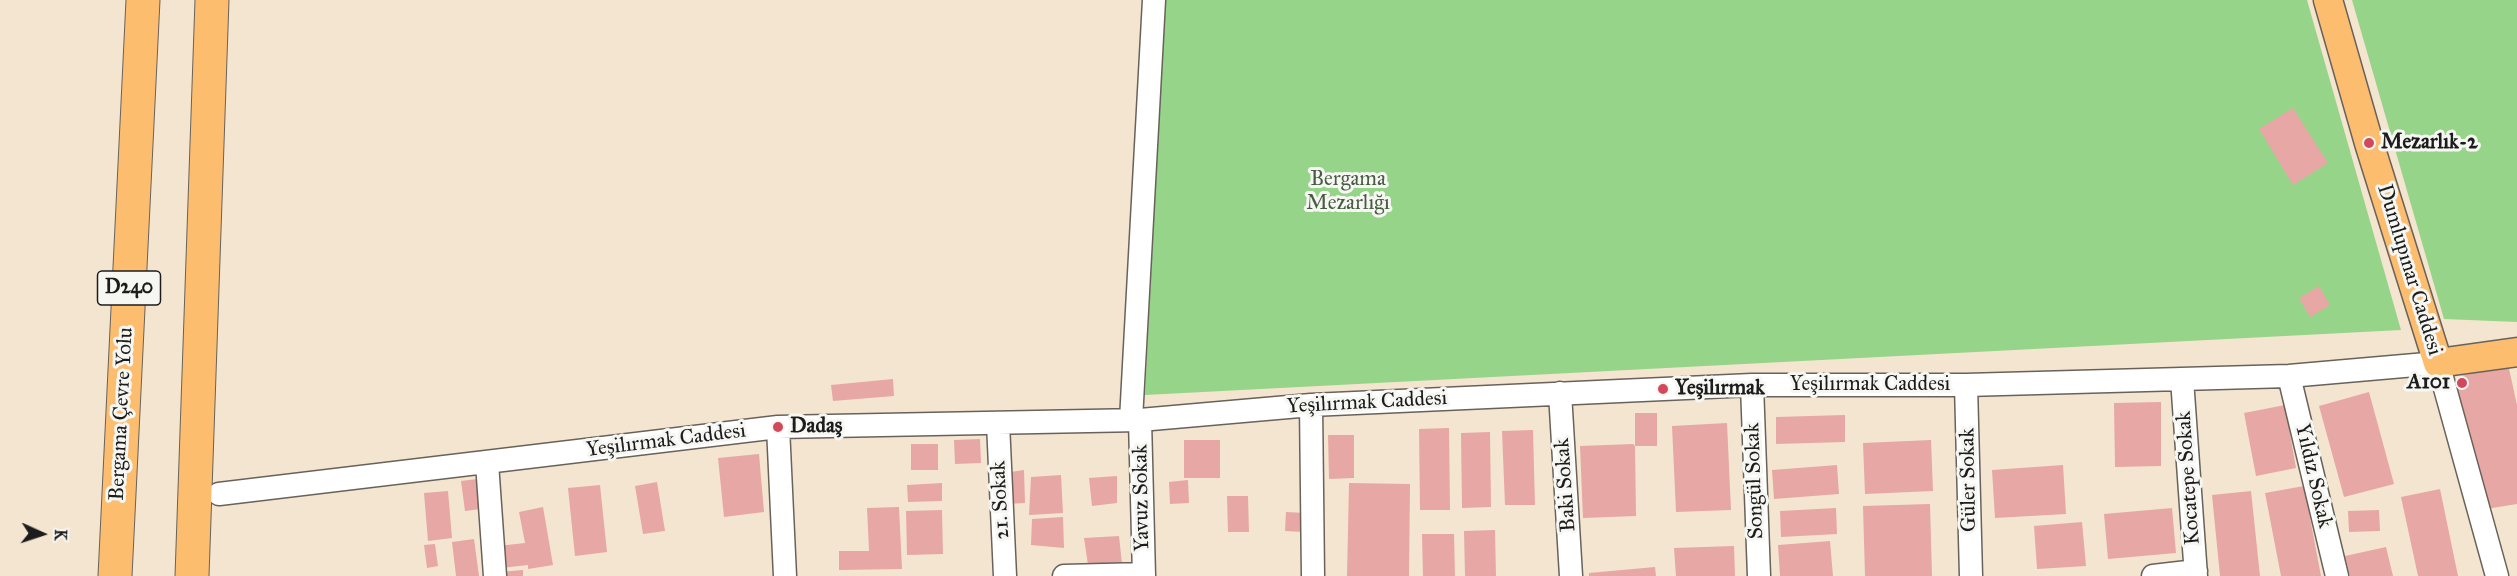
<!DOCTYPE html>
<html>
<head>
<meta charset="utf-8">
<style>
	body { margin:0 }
	#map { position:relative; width:2517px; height:576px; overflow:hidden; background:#f4e5d0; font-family:"IM FELL Great Primer",serif }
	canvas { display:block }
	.north { position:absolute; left:12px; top:504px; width:60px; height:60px; -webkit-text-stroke:4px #f6f6f2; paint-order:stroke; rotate:93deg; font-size:16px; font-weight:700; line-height:24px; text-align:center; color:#1c1c1c }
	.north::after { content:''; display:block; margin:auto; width:21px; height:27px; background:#1c1c1c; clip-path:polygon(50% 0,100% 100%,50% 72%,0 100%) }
</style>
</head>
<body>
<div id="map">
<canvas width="2517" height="576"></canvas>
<div class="north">K</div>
</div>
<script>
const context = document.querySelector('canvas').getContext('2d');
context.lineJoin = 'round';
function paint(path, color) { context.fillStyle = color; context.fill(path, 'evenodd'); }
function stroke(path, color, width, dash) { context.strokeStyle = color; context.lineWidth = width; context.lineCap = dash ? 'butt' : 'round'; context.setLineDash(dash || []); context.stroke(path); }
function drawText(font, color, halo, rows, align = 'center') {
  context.font = font + ' "IM FELL Great Primer",serif'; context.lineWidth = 6; context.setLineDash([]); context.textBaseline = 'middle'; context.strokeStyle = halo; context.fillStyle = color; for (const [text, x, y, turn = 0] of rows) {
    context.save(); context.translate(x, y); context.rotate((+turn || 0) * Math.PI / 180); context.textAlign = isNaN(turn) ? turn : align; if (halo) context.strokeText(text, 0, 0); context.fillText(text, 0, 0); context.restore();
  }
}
paint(new Path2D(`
	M 1164,0 L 2307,0 L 2401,330 L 1145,395 Z
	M 2352,0 L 2517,0 L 2517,322 L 2444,319 Z`), '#96d48a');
paint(new Path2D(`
	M 2293,108 L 2328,163 L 2293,185 L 2259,129 Z
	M 2319,286 L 2330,305 L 2310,317 L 2299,298 Z
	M 2508,364 L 2517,405 L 2517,504 L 2486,509 L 2454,392 L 2461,376 Z
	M 893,379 L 894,396 L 833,401 L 831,385 Z
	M 2369,392 L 2394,484 L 2344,497 L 2319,406 Z
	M 2161,402 L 2161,466 L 2115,467 L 2114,403 Z
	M 2285,405 L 2296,468 L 2256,476 L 2244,413 Z
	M 1635,413 L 1657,413 L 1657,446 L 1635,446 L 1636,516 L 1583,518 L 1580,446 L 1633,444 L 1635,446 Z
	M 1845,415 L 1845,442 L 1776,444 L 1776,417 Z
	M 1727,423 L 1731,510 L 1676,512 L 1672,426 Z
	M 1449,428 L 1450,510 L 1420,510 L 1419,429 Z
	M 1533,430 L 1535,505 L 1505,505 L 1502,431 Z
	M 1490,432 L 1491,507 L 1462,508 L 1461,433 Z
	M 1328,435 L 1354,435 L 1354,478 L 1329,479 Z
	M 980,439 L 981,463 L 955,464 L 954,440 Z
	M 1184,440 L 1220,440 L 1220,478 L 1184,478 Z
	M 1931,440 L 1933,491 L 1865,494 L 1863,443 Z
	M 911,444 L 938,444 L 938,470 L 911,470 Z
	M 759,454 L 764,512 L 724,517 L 718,458 Z
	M 1837,465 L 1839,494 L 1774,499 L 1772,470 Z
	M 2063,465 L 2066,514 L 1995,518 L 1992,470 Z
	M 1024,470 L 1025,503 L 1006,504 L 1004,473 Z
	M 1061,475 L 1063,513 L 1029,515 L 1031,477 Z
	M 1117,476 L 1117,503 L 1092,506 L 1089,478 Z
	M 477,479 L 481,509 L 465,511 L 461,481 Z
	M 1188,480 L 1189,503 L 1170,504 L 1169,482 Z
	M 657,482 L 665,531 L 643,534 L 635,486 Z
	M 942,483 L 942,501 L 908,502 L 907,485 Z
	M 1349,483 L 1410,484 L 1409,576 L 1347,576 Z
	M 600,485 L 607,552 L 575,556 L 568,488 Z
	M 2304,486 L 2321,576 L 2281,576 L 2265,493 Z
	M 2440,489 L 2458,576 L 2418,576 L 2401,497 Z
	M 448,491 L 452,538 L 428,541 L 424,493 Z
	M 2251,491 L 2260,576 L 2220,576 L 2212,495 Z
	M 1227,496 L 1248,496 L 1249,532 L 1228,532 Z
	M 1930,504 L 1932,576 L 1865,576 L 1863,506 Z
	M 543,507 L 553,565 L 528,569 L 528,565 L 501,568 L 498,546 L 525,543 L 519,512 Z
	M 899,507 L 902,569 L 839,570 L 839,551 L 869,551 L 867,508 Z
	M 1836,508 L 1837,534 L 1781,537 L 1780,511 Z
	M 2172,508 L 2176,553 L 2108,559 L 2104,514 Z
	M 942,510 L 943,554 L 907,555 L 906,511 Z
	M 2379,510 L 2380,531 L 2349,532 L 2348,511 Z
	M 1286,512 L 1305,513 L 1304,532 L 1285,531 Z
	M 1063,517 L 1064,548 L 1031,545 L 1032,519 Z
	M 2082,522 L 2086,566 L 2037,569 L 2034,526 Z
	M 1495,530 L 1496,576 L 1465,576 L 1464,531 Z
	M 1422,534 L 1454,534 L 1455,576 L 1423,576 Z
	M 1119,536 L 1122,564 L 1088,565 L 1084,538 Z
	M 474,539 L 479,576 L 456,576 L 452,542 Z
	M 1830,541 L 1833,576 L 1780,576 L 1778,545 Z
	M 435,544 L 438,566 L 427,568 L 424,545 Z
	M 1734,546 L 1735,576 L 1676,576 L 1674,548 Z
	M 2386,547 L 2393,576 L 2350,576 L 2345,556 Z
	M 1655,567 L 1656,576 L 1589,576 L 1589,573 Z
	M 523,570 L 523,576 L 500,576 L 500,572 Z`), '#e7a7a5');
const minor = new Path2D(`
	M 2289,376 L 2337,576
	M 2182,379 L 2196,576
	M 1752,385 L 1759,576
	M 1966,385 L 1971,576
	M 1560,393 L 1571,576
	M 1311,405 L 1313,576
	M 1131,420 L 1154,0
	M 1140,420 L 1144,576
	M 998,423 L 1005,576
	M 778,427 L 785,576
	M 487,463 L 495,576
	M 219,494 L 778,427 L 1140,420 L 1311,405 L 1752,385 L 1966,385 L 2289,376 L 2438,363 L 2497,576
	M 1064,576 L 1144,574
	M 2153,576 L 2196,571`);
const major = new Path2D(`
	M 2328,0 L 2369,143 L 2438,363 L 2517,352`);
const highway = new Path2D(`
	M 115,576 L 143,0
	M 192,576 L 212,0`);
stroke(minor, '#68625b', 25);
stroke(major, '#68625b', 31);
stroke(highway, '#68625b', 35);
stroke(minor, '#fff', 22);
stroke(major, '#fcbd6f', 28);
stroke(highway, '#fcbd6f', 33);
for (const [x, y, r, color] of [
	[2369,143,6,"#d1495b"],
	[2462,383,6,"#d1495b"],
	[1663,389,6,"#d1495b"],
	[778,427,6,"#d1495b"]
]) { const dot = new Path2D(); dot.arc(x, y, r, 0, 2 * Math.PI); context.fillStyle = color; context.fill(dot); stroke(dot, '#f6f6f2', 2); }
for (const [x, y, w] of [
	[129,288,63]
]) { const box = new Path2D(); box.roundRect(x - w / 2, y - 17, w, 34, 4.5); context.fillStyle = '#f6f6f2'; context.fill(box); stroke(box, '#1c1c1c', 1.5); }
drawText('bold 20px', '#1c1c1c', null, [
	["D240",129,288]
]);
drawText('bold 21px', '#1c1c1c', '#f6f6f2', [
	["Mezarlık-2",2381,143],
	["A101",2450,383,"right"],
	["Yeşilırmak",1675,389],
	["Dadaş",790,427]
], 'left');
drawText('21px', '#475c42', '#f6f6f2', [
	["Bergama",1348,180],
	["Mezarlığı",1348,204]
]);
drawText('21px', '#1c1c1c', '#f6f6f2', [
	["Dumlupınar Caddesi",2409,270,73],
	["Yeşilırmak Caddesi",1870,385],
	["Yeşilırmak Caddesi",1367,403,-3],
	["Bergama Çevre Yolu",122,414,-87],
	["Yeşilırmak Caddesi",666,441,-7],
	["Yıldız Sokak",2313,476,77],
	["Kocatepe Sokak",2189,478,-94],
	["Güler Sokak",1969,480,-91],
	["Songül Sokak",1755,481,-92],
	["Baki Sokak",1566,485,-94],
	["Yavuz Sokak",1142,498,-91],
	["21. Sokak",1001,500,-93]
]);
</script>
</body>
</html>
